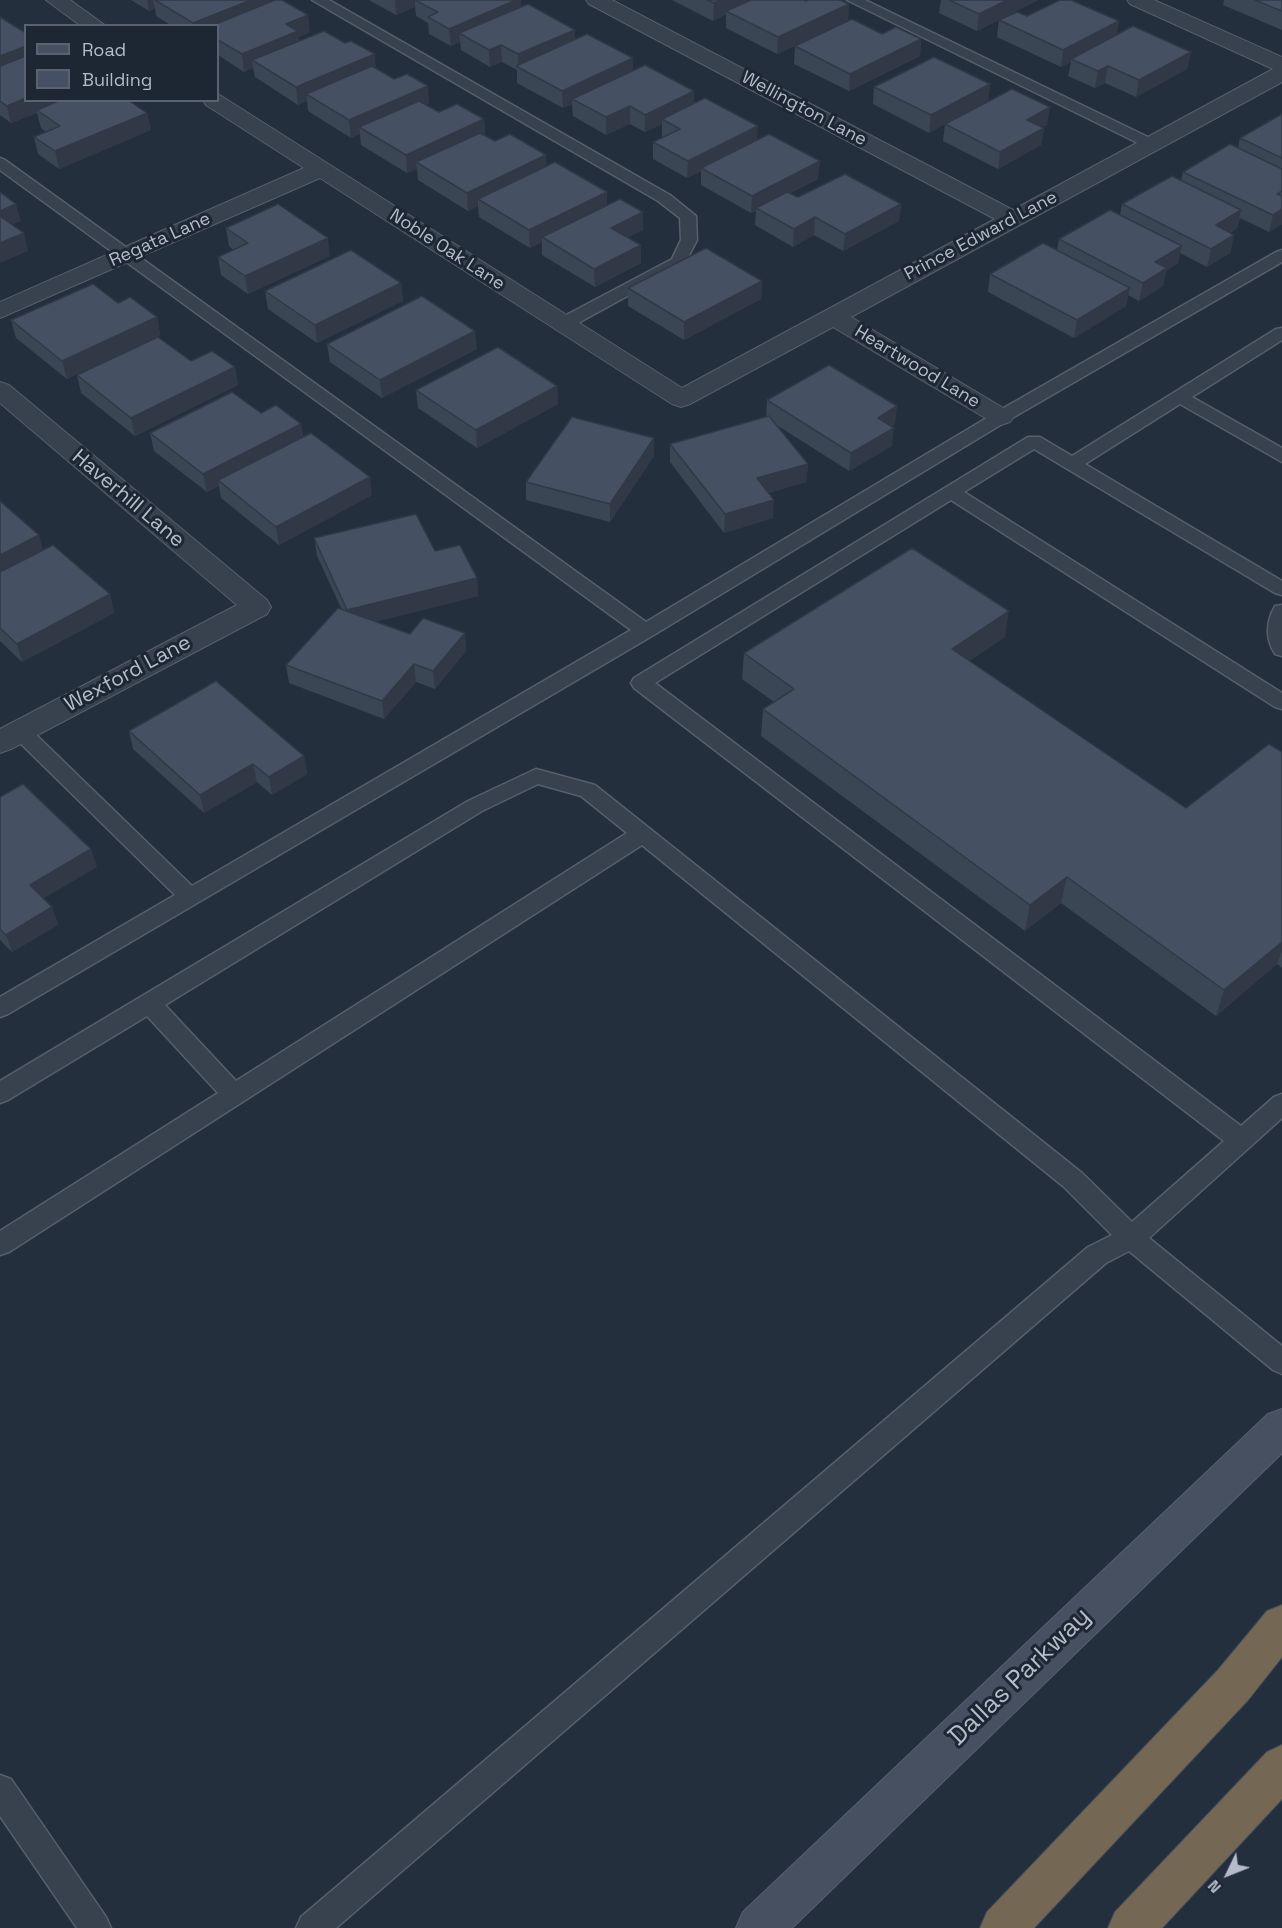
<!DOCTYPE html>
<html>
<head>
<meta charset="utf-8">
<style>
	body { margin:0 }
	#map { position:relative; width:1282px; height:1928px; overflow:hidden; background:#242f3e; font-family:"Space Grotesk",sans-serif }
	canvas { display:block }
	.legend { position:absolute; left:24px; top:24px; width:195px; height:78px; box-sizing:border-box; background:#1d2633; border:2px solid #59626f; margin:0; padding:8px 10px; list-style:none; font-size:18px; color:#b4bcc9 }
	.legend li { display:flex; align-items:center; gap:12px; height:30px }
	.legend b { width:30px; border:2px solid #59626f }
	.north { position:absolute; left:1198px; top:1844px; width:60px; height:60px; -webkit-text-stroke:4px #1d2633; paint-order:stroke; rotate:227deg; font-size:16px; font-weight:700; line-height:24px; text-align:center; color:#b4bcc9 }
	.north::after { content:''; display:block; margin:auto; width:21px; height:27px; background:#b4bcc9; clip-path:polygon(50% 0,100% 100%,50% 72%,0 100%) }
</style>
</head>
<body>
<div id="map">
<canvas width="1282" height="1928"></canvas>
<ul class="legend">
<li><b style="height:8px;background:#465061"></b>Road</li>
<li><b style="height:16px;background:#455162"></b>Building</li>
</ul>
<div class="north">N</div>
</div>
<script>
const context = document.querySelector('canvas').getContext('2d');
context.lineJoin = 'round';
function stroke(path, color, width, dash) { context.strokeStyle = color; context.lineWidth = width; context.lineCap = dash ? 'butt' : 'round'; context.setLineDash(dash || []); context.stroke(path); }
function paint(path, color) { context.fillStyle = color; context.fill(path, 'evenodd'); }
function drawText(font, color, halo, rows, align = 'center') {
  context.font = font + ' "Space Grotesk",sans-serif'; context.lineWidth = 6; context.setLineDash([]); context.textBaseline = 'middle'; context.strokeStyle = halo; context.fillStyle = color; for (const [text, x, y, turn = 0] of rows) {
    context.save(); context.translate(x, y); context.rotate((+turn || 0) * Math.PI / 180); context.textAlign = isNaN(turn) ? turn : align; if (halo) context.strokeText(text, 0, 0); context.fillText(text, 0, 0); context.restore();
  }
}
const service = new Path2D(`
	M 312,0 L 329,0 L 670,195 L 696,216 L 697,240 L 684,265 L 569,328 L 557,328 L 555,324 L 557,320 L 672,259 L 681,240 L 680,218 L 658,201 Z
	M 847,0 L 865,0 L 1156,141 L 1159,144 L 1156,147 L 1146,147 Z
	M 0,158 L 5,160 L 646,622 L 995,413 L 1276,252 L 1282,250 L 1282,262 L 1007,421 L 652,636 L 8,1014 L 0,1017 L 0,997 L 175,895 L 13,736 L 10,731 L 13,726 L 20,724 L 27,726 L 192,886 L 631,630 L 0,170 Z
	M 1282,328 L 1282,340 L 1192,397 L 1282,448 L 1282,462 L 1180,404 L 1085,464 L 1282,581 L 1282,595 L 1275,593 L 1034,449 L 964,492 L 1282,693 L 1282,709 L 1275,707 L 951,500 L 655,683 L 1241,1126 L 1274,1097 L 1282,1094 L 1282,1118 L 1149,1238 L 1282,1346 L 1282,1374 L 1273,1370 L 1129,1251 L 1106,1263 L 336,1928 L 296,1928 L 301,1917 L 1088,1247 L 1112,1235 L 1064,1187 L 642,845 L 9,1252 L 0,1255 L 0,1231 L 218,1093 L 147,1016 L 8,1100 L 0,1103 L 0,1081 L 468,801 L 536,769 L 595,785 L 1082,1173 L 1132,1222 L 1224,1141 L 634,688 L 631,683 L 634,678 L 1028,437 L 1040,437 L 1072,456 L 1276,329 ZM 538,784 L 581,796 L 627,833 L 236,1081 L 165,1005 L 482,811 Z
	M 1282,605 L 1282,656 L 1275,654 C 1265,638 1266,622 1275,606 Z
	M 0,1775 L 11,1779 L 106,1917 L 111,1928 L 77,1928 L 0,1816 Z`);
const minor = new Path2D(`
	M 46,0 L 70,0 L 106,26 L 81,26 Z
	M 586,0 L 612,0 L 1013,210 L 1273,69 L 1130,4 L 1127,0 L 1154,0 L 1282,57 L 1282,82 L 851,317 L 1010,412 L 1014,417 L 1010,422 L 1001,425 L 992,422 L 833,327 L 690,404 L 681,407 L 672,404 L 320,178 L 0,318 L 0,302 L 304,168 L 206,105 L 203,100 L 218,100 L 218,94 L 682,388 L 995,219 L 589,4 Z
	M 0,382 L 9,385 L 267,600 L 271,607 L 267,614 L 11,749 L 0,753 L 0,729 L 237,605 L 0,403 Z`);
const secondary = new Path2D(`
	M 1282,1409 L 1282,1453 L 792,1928 L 736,1928 L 743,1912 L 1268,1414 Z`);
const motorway = new Path2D(`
	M 1282,1605 L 1282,1657 L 1248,1700 L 1034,1928 L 980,1928 L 987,1912 L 1218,1670 L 1267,1611 Z
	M 1282,1745 L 1282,1799 L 1162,1928 L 1108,1928 L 1115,1912 L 1267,1752 Z`);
stroke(service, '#565f6c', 3);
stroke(minor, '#565f6c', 2);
stroke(secondary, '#565f6c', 2);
stroke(motorway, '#434c59', 2);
paint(service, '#38414e');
paint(minor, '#38414e');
paint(secondary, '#465061');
paint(motorway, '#746855');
paint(new Path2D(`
	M 131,0 L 269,0 L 270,2 L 310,32 L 299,37 L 299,41 L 376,69 L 429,103 L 426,105 L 439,112 L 484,119 L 485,136 L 495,141 L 547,166 L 607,192 L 607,205 L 643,230 L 628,237 L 641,263 L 595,287 L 542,255 L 542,242 L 530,248 L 479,217 L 478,206 L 468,211 L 418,180 L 417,169 L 407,173 L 361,145 L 360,134 L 351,138 L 308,111 L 307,101 L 298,105 L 255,77 L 253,68 L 244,72 L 218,55 L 218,26 L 172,26 L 156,16 L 155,8 L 149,11 Z
	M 369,0 L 521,0 L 521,7 L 575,39 L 633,70 L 694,91 L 694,103 L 758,140 L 818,179 L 790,193 L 798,197 L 901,204 L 899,221 L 843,251 L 814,235 L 793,247 L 755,225 L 756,211 L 751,213 L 701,185 L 701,171 L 687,178 L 653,159 L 653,142 L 663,137 L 662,136 L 662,124 L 645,132 L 630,124 L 606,135 L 573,116 L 572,104 L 563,108 L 517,83 L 517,70 L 502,62 L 490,67 L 461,50 L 460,42 L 451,46 L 429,34 L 428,23 L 416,16 L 415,7 L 396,15 Z
	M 672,0 L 804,0 L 806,1 L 849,4 L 848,21 L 777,54 L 726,28 L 726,14 L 713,21 Z
	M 941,0 L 1038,0 L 1001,19 L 1027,16 L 1117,35 L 1191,52 L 1187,69 L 1136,97 L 1105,83 L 1095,88 L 1068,76 L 1071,62 L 1061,67 L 997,37 L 999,20 L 977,31 L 939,13 Z
	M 1224,0 L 1282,0 L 1282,30 L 1223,5 Z
	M 0,17 L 26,100 L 147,113 L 151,130 L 59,169 L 38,154 L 34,137 L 46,132 L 41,128 L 37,113 L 11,123 L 0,115 Z
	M 882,34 L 921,39 L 920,56 L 849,91 L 794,64 L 795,46 Z
	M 990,84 L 988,101 L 1047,125 L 1042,127 L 1044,128 L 1041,145 L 998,169 L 943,141 L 945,124 L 929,133 L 873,104 L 874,87 Z
	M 1282,114 L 1282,224 L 1269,232 L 1240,218 L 1237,228 L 1230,233 L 1234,235 L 1230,253 L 1207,267 L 1180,253 L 1178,263 L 1166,271 L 1163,286 L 1139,301 L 1128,295 L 1126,306 L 1074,338 L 988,292 L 990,274 L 1057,250 L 1059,239 L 1120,215 L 1122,204 L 1181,180 L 1183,172 L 1238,148 L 1240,138 Z
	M 226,228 L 330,256 L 248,294 L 221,275 L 218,257 L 234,250 L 229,246 Z
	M 762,281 L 761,299 L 684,340 L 628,306 L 628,288 Z
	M 401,283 L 403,301 L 317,343 L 268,309 L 265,291 Z
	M 118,303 L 157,317 L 160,335 L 67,379 L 16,338 L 11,320 Z
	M 327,344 L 477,349 L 382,398 L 330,362 Z
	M 191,361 L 235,367 L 238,385 L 135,436 L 81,393 L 77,375 Z
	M 557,386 L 558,404 L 477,448 L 418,408 L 416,390 Z
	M 767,400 L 895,424 L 892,426 L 892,446 L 849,471 L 775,424 L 808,464 L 806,482 L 769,493 L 773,518 L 724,533 L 670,462 L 670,444 L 766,417 Z
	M 261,413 L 301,424 L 303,437 L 372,495 L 279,545 L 221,498 L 219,486 L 207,492 L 154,451 L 150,433 Z
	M 654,438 L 654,456 L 610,522 L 526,500 L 526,482 Z
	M 0,501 L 43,550 L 110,594 L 114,613 L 22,662 L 0,641 Z
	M 314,538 L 435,551 L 477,578 L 478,596 L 374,622 L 410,634 L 465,633 L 466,651 L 435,689 L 416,682 L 384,719 L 289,683 L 286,665 L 342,610 L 317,556 Z
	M 1005,637 L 969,661 L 1186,808 L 1282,752 L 1282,968 L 1277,964 L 1216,1016 L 1061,903 L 1025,931 L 761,736 L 763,709 L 774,702 L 742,679 L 744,653 Z
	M 129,731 L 304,756 L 307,774 L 272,795 L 257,782 L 204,813 L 133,749 Z
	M 0,797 L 97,867 L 43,898 L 52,907 L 58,925 L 12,952 L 0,940 Z`), '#3b4654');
paint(new Path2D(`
	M 147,0 L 153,0 L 155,8 L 149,11 Z
	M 251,0 L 269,0 L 271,10 L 218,26 L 194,26 L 193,23 Z
	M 395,0 L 415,0 L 415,7 L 396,15 Z
	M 516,0 L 521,0 L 521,15 L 459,33 L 460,42 L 451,46 L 449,29 Z
	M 721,0 L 757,0 L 726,11 L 726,14 L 713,21 L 714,3 Z
	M 1007,0 L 1038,0 L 977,31 L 979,14 Z
	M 849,4 L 848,21 L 777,54 L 778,37 Z
	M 308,15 L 310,32 L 299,37 L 300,48 L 252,60 L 253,68 L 244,72 L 242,54 L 286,24 Z
	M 1119,21 L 1116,39 L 1071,59 L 1071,62 L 1061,67 L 1063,50 Z
	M 575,30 L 575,47 L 518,67 L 518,54 Z
	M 921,39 L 920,56 L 849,91 L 850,74 Z
	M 501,45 L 502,62 L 490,67 L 489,50 Z
	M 26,46 L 26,65 L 0,75 L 0,56 Z
	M 1191,52 L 1187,69 L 1136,97 L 1139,80 Z
	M 375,54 L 376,72 L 306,94 L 307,101 L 298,105 L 296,87 Z
	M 633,58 L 633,75 L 572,99 L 572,104 L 563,108 L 562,91 Z
	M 1108,66 L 1105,83 L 1095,88 L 1098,71 Z
	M 990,84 L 988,102 L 929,133 L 931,115 Z
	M 428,86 L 429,103 L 366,131 L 359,127 L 360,134 L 351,138 L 349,120 Z
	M 694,91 L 694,109 L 662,119 L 662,124 L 645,132 L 645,115 Z
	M 26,98 L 26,100 L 68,100 L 37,110 L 37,113 L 11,123 L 7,106 Z
	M 630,106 L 630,124 L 606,135 L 606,117 Z
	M 1050,107 L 1047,125 L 1024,137 L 1027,120 Z
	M 147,113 L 151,130 L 59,169 L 55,151 Z
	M 484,119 L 485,137 L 416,162 L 417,169 L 407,173 L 406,155 Z
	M 758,126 L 757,143 L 701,168 L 701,171 L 687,178 L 688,161 Z
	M 1044,128 L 1041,145 L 998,169 L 1000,152 Z
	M 546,155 L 547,173 L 478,199 L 478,206 L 468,211 L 467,193 Z
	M 820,161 L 818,179 L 759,209 L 756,208 L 756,211 L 751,213 L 752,196 Z
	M 607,192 L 607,210 L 542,237 L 542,242 L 530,248 L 529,230 Z
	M 16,204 L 21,221 L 0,230 L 0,211 Z
	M 901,204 L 899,221 L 843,251 L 845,234 Z
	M 1282,209 L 1282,224 L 1269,232 L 1273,215 Z
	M 1241,210 L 1237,228 L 1212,243 L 1216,225 Z
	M 643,212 L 643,230 L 612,245 L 611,228 Z
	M 815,217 L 814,235 L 793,247 L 794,229 Z
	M 24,233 L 28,251 L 0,263 L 0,243 Z
	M 1234,235 L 1230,253 L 1207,267 L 1211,249 Z
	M 328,238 L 330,256 L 248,294 L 245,276 Z
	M 641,245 L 641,263 L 595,287 L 594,269 Z
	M 1182,246 L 1178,263 L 1166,271 L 1163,286 L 1139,301 L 1143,283 L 1155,262 Z
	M 762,281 L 761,299 L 684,340 L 684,322 Z
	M 401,283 L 403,301 L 317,343 L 315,325 Z
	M 1130,288 L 1126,306 L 1074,338 L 1077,320 Z
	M 157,317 L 160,335 L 67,379 L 62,361 Z
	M 475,331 L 477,349 L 382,398 L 380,380 Z
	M 235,367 L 238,385 L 135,436 L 131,418 Z
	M 557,386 L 558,404 L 477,448 L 476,430 Z
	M 897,406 L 895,424 L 876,436 L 878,418 Z
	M 301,424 L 303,442 L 218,480 L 219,486 L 207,492 L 203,474 Z
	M 894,428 L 892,446 L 849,471 L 851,453 Z
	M 654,438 L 654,456 L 610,522 L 610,504 Z
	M 808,464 L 806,482 L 756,497 L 757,478 Z
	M 370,477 L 372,495 L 279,545 L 276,527 Z
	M 774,500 L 773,518 L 724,533 L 725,514 Z
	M 39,535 L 44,553 L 0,576 L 0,555 Z
	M 477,578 L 478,596 L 350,628 L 347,610 Z
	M 110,594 L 114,613 L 22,662 L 17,644 Z
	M 1009,611 L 1005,637 L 948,676 L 952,649 Z
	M 465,633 L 466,651 L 435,689 L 433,671 Z
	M 414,664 L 416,682 L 384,719 L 382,701 Z
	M 304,756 L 307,774 L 272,795 L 269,777 Z
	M 253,764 L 257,782 L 204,813 L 200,795 Z
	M 91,849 L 97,867 L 36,903 L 30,885 Z
	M 1067,877 L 1061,903 L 1025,931 L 1030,905 Z
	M 52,907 L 58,925 L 12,952 L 6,935 Z
	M 1282,942 L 1282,951 L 1277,964 L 1216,1016 L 1224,990 Z`), '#303945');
const building = new Path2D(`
	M 155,0 L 251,0 L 193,23 Z
	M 275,0 L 282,0 L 308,15 L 286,24 L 298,31 L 242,54 L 218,40 L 218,26 L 211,26 Z
	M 415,0 L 516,0 L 449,29 L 428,17 L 438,12 Z
	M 707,0 L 721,0 L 714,3 Z
	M 751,0 L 804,0 L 806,1 L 808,0 L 840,0 L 849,4 L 778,37 L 726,11 Z
	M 949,0 L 1007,0 L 979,14 Z
	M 1060,0 L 1071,0 L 1119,21 L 1063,50 L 999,20 L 1017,12 L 1027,16 Z
	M 1255,0 L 1282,0 L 1282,11 Z
	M 528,4 L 575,30 L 518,54 L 501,45 L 489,50 L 459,33 Z
	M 0,17 L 26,33 L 26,46 L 0,56 Z
	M 852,19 L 882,34 L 896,27 L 921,39 L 850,74 L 795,46 Z
	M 1133,26 L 1191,52 L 1139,80 L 1108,66 L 1098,71 L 1071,59 Z
	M 324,31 L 345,43 L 351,41 L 375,54 L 296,87 L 252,60 Z
	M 587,34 L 633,58 L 562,91 L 516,66 Z
	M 26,56 L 26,98 L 7,106 L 0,101 L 0,66 Z
	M 934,57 L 990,84 L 931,115 L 874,87 Z
	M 645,65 L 694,91 L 645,115 L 630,106 L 606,117 L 572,99 Z
	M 372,66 L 394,79 L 407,74 L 428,86 L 349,120 L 306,94 Z
	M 1012,89 L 1050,107 L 1027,120 L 1044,128 L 1000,152 L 945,124 Z
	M 705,98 L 758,126 L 688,161 L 653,142 L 680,129 L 662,119 Z
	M 61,100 L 128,100 L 147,113 L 55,151 L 34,137 L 60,126 L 37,110 Z
	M 419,101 L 439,112 L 457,104 L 484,119 L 406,155 L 359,127 Z
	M 1282,114 L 1282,158 L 1240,138 Z
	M 480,133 L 495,141 L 510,134 L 546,155 L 467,193 L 416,162 Z
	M 769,134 L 820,161 L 752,196 L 701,168 Z
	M 1230,144 L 1282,169 L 1282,191 L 1277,194 L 1282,196 L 1282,209 L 1273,215 L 1183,172 Z
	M 555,162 L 607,192 L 529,230 L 478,199 Z
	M 845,174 L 901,204 L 845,234 L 815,217 L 794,229 L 756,208 L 787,192 L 798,197 Z
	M 1172,176 L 1241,210 L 1216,225 L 1234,235 L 1211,249 L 1122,204 Z
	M 0,192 L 16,204 L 0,211 Z
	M 620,199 L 643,212 L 611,228 L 641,245 L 594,269 L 542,237 Z
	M 278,204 L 328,238 L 245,276 L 218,257 L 248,243 L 226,228 Z
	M 1110,210 L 1182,246 L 1155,262 L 1167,268 L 1143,283 L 1059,239 Z
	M 0,216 L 24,233 L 0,243 Z
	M 1043,243 L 1130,288 L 1077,320 L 990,274 Z
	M 706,248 L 762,281 L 684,322 L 628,288 Z
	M 351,250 L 401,283 L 315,325 L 265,291 Z
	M 93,284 L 118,303 L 130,297 L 157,317 L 62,361 L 11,320 Z
	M 422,296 L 475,331 L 380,380 L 327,344 Z
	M 158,337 L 191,361 L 212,351 L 235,367 L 131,418 L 77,375 Z
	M 498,347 L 557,386 L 476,430 L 416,390 Z
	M 829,365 L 897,406 L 878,418 L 894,428 L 851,453 L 767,400 Z
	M 232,392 L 261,413 L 276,405 L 301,424 L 203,474 L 150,433 Z
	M 769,416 L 808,464 L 757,478 L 774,500 L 725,514 L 670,444 Z
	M 572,417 L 654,438 L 610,504 L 526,482 Z
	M 311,433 L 370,477 L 276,527 L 218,480 Z
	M 0,501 L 39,535 L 0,555 Z
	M 416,514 L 435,551 L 460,545 L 477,578 L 347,610 L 314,538 Z
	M 53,545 L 110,594 L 17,644 L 0,628 L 0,572 Z
	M 912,548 L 1009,611 L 952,649 L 1186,808 L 1269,744 L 1282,752 L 1282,942 L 1224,990 L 1067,877 L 1030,905 L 763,709 L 794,689 L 744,653 Z
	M 338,608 L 410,634 L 423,618 L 465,633 L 433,671 L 414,664 L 382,701 L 286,665 Z
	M 216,681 L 304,756 L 269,777 L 253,764 L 200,795 L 129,731 Z
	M 23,784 L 91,849 L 30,885 L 52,907 L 6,935 L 0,929 L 0,797 Z`);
paint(building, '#455162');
stroke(building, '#303945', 1.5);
drawText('18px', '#b4bcc9', '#1d2633', [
	["Wellington Lane",804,109,28],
	["Prince Edward Lane",981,236,-28],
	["Regata Lane",160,240,-24],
	["Noble Oak Lane",447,250,33],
	["Heartwood Lane",917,367,31]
]);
drawText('21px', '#b4bcc9', '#1d2633', [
	["Haverhill Lane",128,499,40],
	["Wexford Lane",128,674,-28]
]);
drawText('26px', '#b4bcc9', '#1d2633', [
	["Dallas Parkway",1020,1677,-44]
]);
</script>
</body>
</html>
